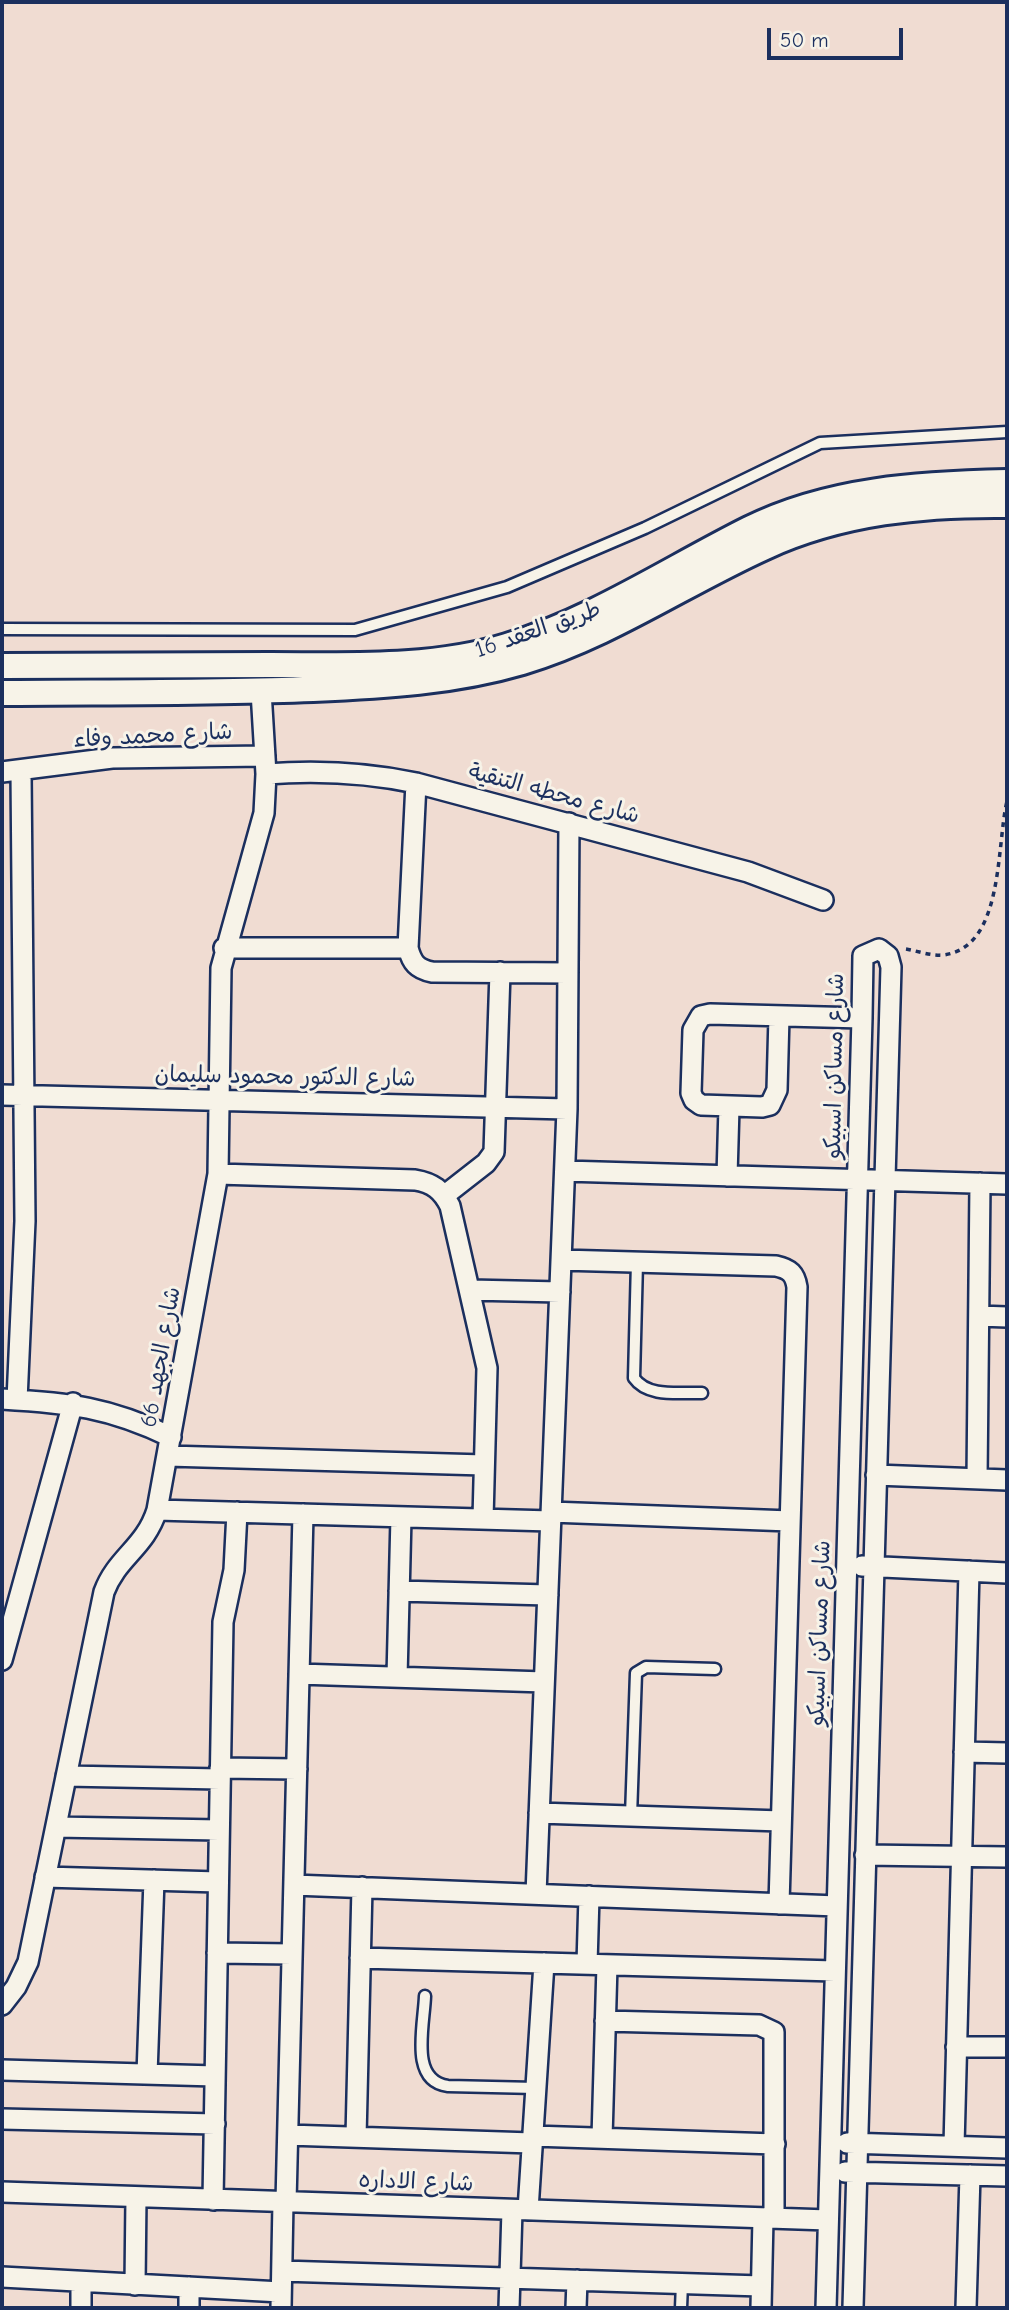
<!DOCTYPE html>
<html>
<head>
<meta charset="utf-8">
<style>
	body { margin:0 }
	#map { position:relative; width:1009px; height:2310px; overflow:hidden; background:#f0dcd2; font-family:"Comic Neue",sans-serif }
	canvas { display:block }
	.frame { position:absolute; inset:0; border:4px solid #1b2f5e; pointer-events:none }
	.scale { position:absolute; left:767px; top:28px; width:136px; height:32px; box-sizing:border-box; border:4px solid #1b2f5e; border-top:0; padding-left:9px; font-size:21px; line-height:24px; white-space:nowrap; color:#1b2f5e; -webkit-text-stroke:5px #f7f3e8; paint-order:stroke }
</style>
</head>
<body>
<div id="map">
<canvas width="1009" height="2310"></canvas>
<div class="frame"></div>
<div class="scale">50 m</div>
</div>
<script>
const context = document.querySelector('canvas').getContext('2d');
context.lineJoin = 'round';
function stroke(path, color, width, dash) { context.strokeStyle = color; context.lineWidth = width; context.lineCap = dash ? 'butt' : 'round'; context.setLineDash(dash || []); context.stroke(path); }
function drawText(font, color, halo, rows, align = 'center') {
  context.font = font + ' "Comic Neue","Playpen Sans Arabic",sans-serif'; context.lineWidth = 6; context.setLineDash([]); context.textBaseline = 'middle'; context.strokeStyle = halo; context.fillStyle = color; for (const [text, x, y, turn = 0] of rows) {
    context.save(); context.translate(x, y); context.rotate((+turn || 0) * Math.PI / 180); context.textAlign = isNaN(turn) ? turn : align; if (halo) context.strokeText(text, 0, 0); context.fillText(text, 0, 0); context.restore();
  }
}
const service = new Path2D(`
	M 2,629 L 355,630 L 507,587 L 645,528 L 820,443 L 1007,432
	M 637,1262 L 634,1378 C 648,1398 680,1392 702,1393
	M 631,1816 L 636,1673 L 646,1667 L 715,1669
	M 425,1996 C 424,2026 409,2081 448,2086 L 536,2088
	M 681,2308 L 682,2283`);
const minor = new Path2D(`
	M 2,772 L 112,758 L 265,756
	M 266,774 C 318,770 364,772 416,783 L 748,872 L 823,900
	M 416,783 L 408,948 C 412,963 417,969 432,972 L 568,973
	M 224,948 L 408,948
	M 779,1016 L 777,1090 L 770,1105 L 762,1107 L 701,1105 L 694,1100 L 691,1093 L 693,1030 L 701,1016 L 710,1014 L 862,1018
	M 2,1095 L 567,1109
	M 565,1171 L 1007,1184
	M 218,1174 L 415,1180 C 433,1183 442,1190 450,1206 L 487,1368 L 483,1519
	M 727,1176 L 729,1107
	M 445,1195 L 486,1163 L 494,1152 L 500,972
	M 561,1260 L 776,1266 C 790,1269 795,1274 797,1287 L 779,1904
	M 470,1290 L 560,1292
	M 979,1316 L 1007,1317
	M 2,1399 C 69,1403 109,1407 171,1437
	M 17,1400 L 25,1221 L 21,772
	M 168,1456 L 484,1465
	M 876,1475 L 1007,1480
	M 977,1479 L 980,1183
	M 157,1510 L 551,1521
	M 551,1512 L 790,1521
	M 862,1566 L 1007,1573
	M 399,1591 L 548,1595
	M 2,1660 L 73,1403
	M 299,1674 L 544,1682
	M 397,1677 L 401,1517
	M 964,1752 L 1007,1753
	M 220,1768 L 297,1769
	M 66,1776 L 220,1779
	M 539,1813 L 781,1821
	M 56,1827 L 219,1830
	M 865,1855 L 1007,1857
	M 45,1877 L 218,1882
	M 294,1885 L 837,1906
	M 536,1894 L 567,1109 L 569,823
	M 217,1953 L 292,1954
	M 360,1958 L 835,1971
	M 587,1964 L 589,1896
	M 2,2005 L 16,1987 L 28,1962 L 104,1592 C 117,1557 145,1548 157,1510 L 218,1174 L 221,968 L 264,813 L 266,774 L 261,691
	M 605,2021 L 759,2025 L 774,2032 L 774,2218
	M 956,2047 L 1007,2047
	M 2,2070 L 215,2076
	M 147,2074 L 154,1880
	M 2,2119 L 215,2124
	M 288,2135 L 532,2143
	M 533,2136 L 775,2144
	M 356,2137 L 362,1887
	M 602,2138 L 607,1965
	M 847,2143 L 1007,2148
	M 954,2146 L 969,1571
	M 845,2172 L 1007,2176
	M 2,2192 L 828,2220
	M 213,2200 L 223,1622 L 234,1570 L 237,1512
	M 286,2202 L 303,1514
	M 528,2210 L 544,1963
	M 282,2271 L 761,2286
	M 2,2277 L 281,2292
	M 135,2285 L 136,2197
	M 189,2287 L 189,2308
	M 81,2308 L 81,2282
	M 281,2308 L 283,2202
	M 509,2308 L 512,2210
	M 576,2308 L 577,2280
	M 761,2308 L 763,2218
	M 826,2308 L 862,1018 L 863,956 L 879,949 L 888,956 L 891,967 L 853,2308
	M 966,2308 L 970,2175`);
const tertiary = new Path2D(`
	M 2,666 C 92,666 181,665 271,665 C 349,665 433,669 507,646 C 595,619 669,569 749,529 C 829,489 920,484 1007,482
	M 2,693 C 106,692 210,693 313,689 C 384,686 454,682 522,662 C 609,636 683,584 765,547 C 841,512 924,504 1007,505`);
stroke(service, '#1b2f5e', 15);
stroke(minor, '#1b2f5e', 24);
stroke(tertiary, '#1b2f5e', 30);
stroke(new Path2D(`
	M 906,949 C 918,951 930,956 943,955 C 1004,948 996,848 1007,801`), '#1b2f5e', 3.5, [5, 5]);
stroke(service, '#f7f3e8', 10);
stroke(minor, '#f7f3e8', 19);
stroke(tertiary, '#f7f3e8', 24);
drawText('23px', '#1b2f5e', '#f7f3e8', [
	["طريق العقد 16",538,630,-19],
	["شارع محمد وفاء",153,736,-3],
	["شارع محطه التنقية",554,794,15],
	["شارع مساكن اسبيكو",835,1066,-89],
	["شارع الدكتور محمود سليمان",285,1077,1],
	["شارع الجهد 66",161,1357,-80],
	["شارع مساكن اسبيكو",820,1633,-88],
	["شارع الاداره",416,2182,2]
]);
</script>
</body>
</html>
